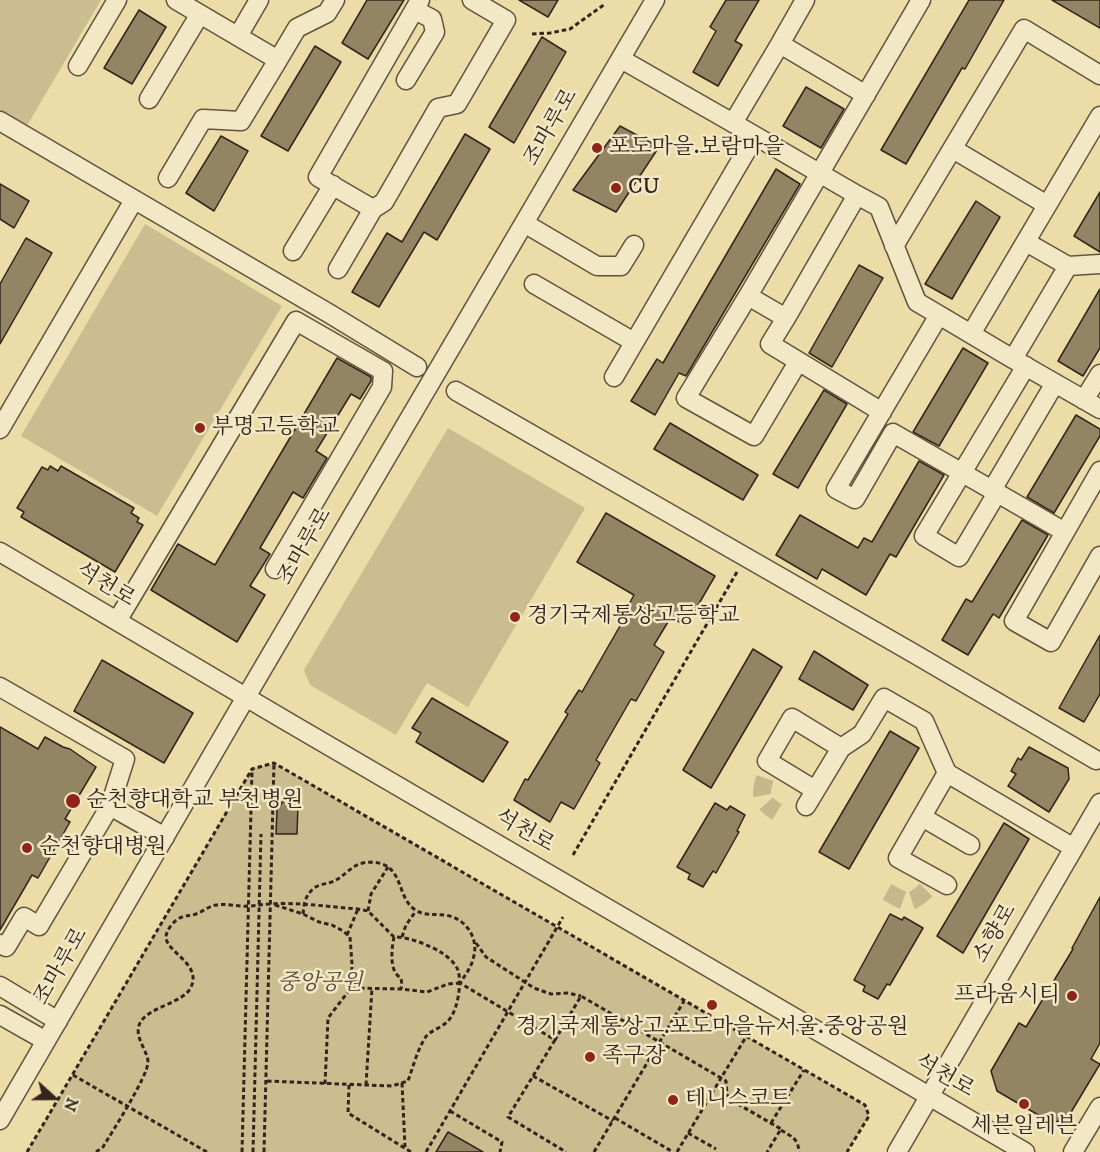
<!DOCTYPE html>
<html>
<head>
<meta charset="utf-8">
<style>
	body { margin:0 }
	#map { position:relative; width:1100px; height:1152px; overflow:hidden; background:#ebdca8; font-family:"IM FELL DW Pica",serif }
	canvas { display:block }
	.north { position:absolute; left:24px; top:1068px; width:60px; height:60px; -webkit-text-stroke:4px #f2e8c6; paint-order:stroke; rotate:111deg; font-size:16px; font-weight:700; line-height:24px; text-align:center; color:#33251b }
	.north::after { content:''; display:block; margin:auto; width:21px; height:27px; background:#33251b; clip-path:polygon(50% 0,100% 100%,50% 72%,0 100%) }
</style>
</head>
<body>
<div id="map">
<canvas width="1100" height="1152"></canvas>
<div class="north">N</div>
</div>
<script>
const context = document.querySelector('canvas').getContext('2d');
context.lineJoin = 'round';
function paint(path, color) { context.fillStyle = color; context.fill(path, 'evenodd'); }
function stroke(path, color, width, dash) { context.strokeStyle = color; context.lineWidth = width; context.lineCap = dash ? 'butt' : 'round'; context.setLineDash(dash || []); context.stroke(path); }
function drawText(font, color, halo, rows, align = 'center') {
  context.font = font + ' "IM FELL DW Pica","Noto Serif KR",serif'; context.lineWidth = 5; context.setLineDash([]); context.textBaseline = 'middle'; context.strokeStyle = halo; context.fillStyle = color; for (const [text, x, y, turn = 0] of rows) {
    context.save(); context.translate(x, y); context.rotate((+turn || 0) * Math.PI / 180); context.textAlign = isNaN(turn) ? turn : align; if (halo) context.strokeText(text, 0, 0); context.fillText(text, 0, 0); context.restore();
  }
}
paint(new Path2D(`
	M 0,0 L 101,0 L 22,134 L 0,121 Z
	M 145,224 L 282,306 L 157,516 L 21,436 Z
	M 448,428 L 585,508 L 468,707 L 427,683 L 396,735 L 310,685 L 304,670 Z
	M 274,763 L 865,1105 L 869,1116 L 847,1152 L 27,1152 L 252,769 Z`), '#ccbd90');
const building = new Path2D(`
	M 367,0 L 404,0 L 368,59 L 342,43 Z
	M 519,0 L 558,0 L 548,17 Z
	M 726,0 L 759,0 L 735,41 L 742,45 L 718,86 L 693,72 L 716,31 L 710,27 Z
	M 969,0 L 1004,0 L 965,69 L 962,68 L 906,164 L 881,150 Z
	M 1052,0 L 1100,0 L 1100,28 Z
	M 139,10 L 166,27 L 132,84 L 104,68 Z
	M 542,37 L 566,52 L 514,143 L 489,127 Z
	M 315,46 L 341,62 L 288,151 L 261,136 Z
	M 806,87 L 844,109 L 821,148 L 783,126 Z
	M 620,126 L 659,147 L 616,212 L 573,190 Z
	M 465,134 L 490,149 L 437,240 L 424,232 L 379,307 L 352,292 L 387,233 L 402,242 Z
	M 221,136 L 248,151 L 214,211 L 186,193 Z
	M 776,169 L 800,184 L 686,376 L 679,373 L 655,415 L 631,401 L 657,359 L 663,363 Z
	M 0,184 L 29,201 L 14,228 L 0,219 Z
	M 1100,192 L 1100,252 L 1074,236 Z
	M 976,201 L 1000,217 L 952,299 L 925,284 Z
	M 26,238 L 52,253 L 0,344 L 0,284 Z
	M 859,265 L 883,278 L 832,367 L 809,353 Z
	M 1100,289 L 1100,348 L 1083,376 L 1058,361 Z
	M 963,348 L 988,363 L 939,446 L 913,432 Z
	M 337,358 L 371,377 L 371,381 L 360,399 L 351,394 L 316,451 L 327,458 L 303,498 L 293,492 L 260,548 L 270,554 L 250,586 L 265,595 L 237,642 L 151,590 L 178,544 L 215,565 Z
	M 824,390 L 847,404 L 798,488 L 773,474 Z
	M 1076,415 L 1100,429 L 1100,436 L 1054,513 L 1027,497 Z
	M 670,423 L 758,475 L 743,500 L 654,449 Z
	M 919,461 L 944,475 L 896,557 L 890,554 L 866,595 L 822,569 L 817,579 L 776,555 L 800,515 L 858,548 L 864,538 L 872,542 Z
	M 50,466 L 58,471 L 61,466 L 134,508 L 131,513 L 139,518 L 137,522 L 143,525 L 115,572 L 21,517 L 24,512 L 17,508 L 42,467 L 48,470 Z
	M 606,513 L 715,576 L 686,626 L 671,617 L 654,645 L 664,652 L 636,701 L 631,699 L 596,760 L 600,763 L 574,809 L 561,802 L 550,822 L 514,800 L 525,779 L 528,780 L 568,714 L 565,712 L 579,690 L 582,692 L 620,626 L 618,624 L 634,595 L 577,562 Z
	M 1022,520 L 1048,535 L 999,618 L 993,614 L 968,655 L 942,640 L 966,599 L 972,602 Z
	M 1100,635 L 1100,694 L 1084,722 L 1059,708 Z
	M 753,649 L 782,667 L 711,788 L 683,770 Z
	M 814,651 L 868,685 L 853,710 L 799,679 Z
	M 102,660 L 193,713 L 164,763 L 74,711 Z
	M 432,698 L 508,742 L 483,782 L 416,742 L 421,733 L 412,728 Z
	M 0,727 L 38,749 L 45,737 L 63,747 L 70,749 L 96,767 L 65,819 L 70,822 L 38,878 L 32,875 L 0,930 Z
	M 890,731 L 919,748 L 849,869 L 819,852 Z
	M 1029,747 L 1068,768 L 1069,779 L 1049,812 L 1008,786 L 1016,774 L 1011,771 L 1018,758 L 1021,760 Z
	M 286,797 L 298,804 L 297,834 L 276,834 L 277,810 Z
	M 715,803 L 727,810 L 730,806 L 745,815 L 737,831 L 739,832 L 716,873 L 713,871 L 703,887 L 688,879 L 690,874 L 677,867 Z
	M 1004,823 L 1029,839 L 963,953 L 937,936 Z
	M 1100,897 L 1100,1043 L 1091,1059 L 1100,1064 L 1067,1119 L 1052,1123 L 997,1091 L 991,1071 L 1019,1023 L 1026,1027 L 1073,949 L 1072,948 Z
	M 890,914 L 902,920 L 904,917 L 923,928 L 890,985 L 887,984 L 878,999 L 863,991 L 865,986 L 854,980 Z
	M 448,1132 L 483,1152 L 436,1152 Z`);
paint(building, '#938464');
stroke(building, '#33251b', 1.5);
stroke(new Path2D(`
	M 765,778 C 759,796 761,802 777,812
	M 887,892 C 906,902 909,907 926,890`), '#c6b78c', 18, [18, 9]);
const minor = new Path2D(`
	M 420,0 L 318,177 L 373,209 L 384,202 L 438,108 L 457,104 L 506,20 L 472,0
	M 805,0 L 780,44 L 866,95
	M 238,36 L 259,0
	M 780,44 L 733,123 L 857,195
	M 621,59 L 733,123
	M 278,60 L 297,28 L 327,13 L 335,0
	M 78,66 L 117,0
	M 406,80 L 435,32 L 432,19 L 415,10
	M 149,99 L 200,14
	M 0,121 L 330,314 L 417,367
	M 953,149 L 1047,205
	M 168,178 L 203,119 L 241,121 L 278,60 L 176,0
	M 524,223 L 597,266 L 621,266 L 634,245
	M 1026,242 L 1068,266
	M 894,246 L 1024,29 L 1100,75
	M 293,251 L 333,185
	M 1100,264 L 1068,266 L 1013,359 L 1100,409
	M 338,269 L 373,209
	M 534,284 L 634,342
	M 748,296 L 921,0
	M 786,318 L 857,195 L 879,207 L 917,302 L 939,315
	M 971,334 L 1100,116
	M 1013,359 L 939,315 L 836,489 L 855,499 L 893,433 L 1065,532
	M 798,362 L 754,436 L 686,398 L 748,296 L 786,318 L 770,344 L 882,412
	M 614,377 L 755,136
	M 456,391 L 913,653 L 1096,760
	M 1084,400 L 1100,374
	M 0,429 L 134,200
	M 1100,471 L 1014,621 L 1051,642 L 1100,556
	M 992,490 L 1055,383
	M 997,493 L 959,557 L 924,536 L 1026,366
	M 0,552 L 288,722 L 1025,1152
	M 117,621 L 296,321 L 383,371 L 382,387 L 275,569
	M 0,687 L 125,759 L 110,806
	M 815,790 L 767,761 L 792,718 L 841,748
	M 806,806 L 841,748 L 862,734 L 884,698 L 924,721 L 947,773
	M 922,817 L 970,845
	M 947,885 L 898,858 L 947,773 L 1074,848
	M 0,944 L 6,947 L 24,917 L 39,926 L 110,806 L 165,837
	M 0,986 L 58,1021
	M 0,1015 L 46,1041
	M 0,1120 L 246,697 L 655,0
	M 897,1152 L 1100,803
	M 1073,1152 L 1100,1107`);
stroke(minor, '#61533e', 21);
stroke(new Path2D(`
	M 532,34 L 550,33 L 570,29 L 605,4
	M 573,855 L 737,572
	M 275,905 L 303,914 L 319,922 L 332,925 L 343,931 L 350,937 L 352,964 L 351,988 L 401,989 L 427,992 L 448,984 L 460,983
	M 368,911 L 371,894 L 388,867
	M 303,914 C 304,904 305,896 313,889 C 318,884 328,884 334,881 C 343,877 349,869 357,865 C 365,861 380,861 388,867 C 402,877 400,899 414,909 C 423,916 434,914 445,915 C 466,918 480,939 473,959 C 471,968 465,975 460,983 L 555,1040 L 581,996 L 721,1078 L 746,1037
	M 347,935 L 358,909
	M 394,937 C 392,947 390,962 395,972 C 400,980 403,976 401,989
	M 402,937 L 406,925 L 416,911
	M 476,943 L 486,957 L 534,988 L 551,994 L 568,993 L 581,996
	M 555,1040 L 508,1117 L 566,1152
	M 73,1075 L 207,1152
	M 533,1076 L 613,1121
	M 402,1083 L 405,1147
	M 325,1084 L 328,1018 L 351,988
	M 349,1085 L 348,1113 L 411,1152
	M 366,1085 L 372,988
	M 450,1111 L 502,1142 L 500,1152
	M 615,1118 L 673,1152
	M 771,1123 L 804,1070
	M 781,1130 C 792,1137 798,1138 799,1152
	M 688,1133 L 716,1149
	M 27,1152 L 252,769 L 274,763 L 865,1105 L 869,1116 L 847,1152
	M 96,1152 L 103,1147 C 112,1132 148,1076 148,1062 C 148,1051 133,1036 140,1023 C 148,1007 184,1003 191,987 C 202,964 166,952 166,937 C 166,930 175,919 182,917 C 187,915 191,916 196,914 C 202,912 209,906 216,905 C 226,903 238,907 248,906 C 256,906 263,904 271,904 C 299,902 329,907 358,909 L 368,911 L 394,937 C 410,937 429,945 442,953 C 448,957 455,963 458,970 C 462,983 458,1012 447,1022 C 441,1028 429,1031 425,1038 C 417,1051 413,1067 408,1081 L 392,1086 L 266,1081
	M 242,1152 L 252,771
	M 253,1152 L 261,834
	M 264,1152 L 274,763
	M 426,1152 L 563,917
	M 594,1152 L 684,1001
	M 677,1152 L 721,1078 L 726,1081 L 727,1095 L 731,1100 L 781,1129 L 767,1152`), '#33251b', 3, [4.5, 3]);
stroke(minor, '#f2e8c6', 18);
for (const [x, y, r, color] of [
	[597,148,6,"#8f2418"],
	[616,188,6,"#8f2418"],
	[200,428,6,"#8f2418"],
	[515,617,6,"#8f2418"],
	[73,801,8,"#8f2418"],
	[27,848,6,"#8f2418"],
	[1072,996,6,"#8f2418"],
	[712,1005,6,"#8f2418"],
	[590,1057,6,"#8f2418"],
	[673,1100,6,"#8f2418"],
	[1024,1104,6,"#8f2418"]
]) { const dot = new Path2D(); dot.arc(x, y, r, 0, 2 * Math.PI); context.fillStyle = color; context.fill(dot); stroke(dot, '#f2e8c6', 2); }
drawText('22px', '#33251b', '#f2e8c6', [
	["조마루로",552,128,-60],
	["조마루로",306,547,-60],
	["석천로",105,586,31],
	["석천로",524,832,30],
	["소향로",996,934,-60],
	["조마루로",62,967,-60],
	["석천로",944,1077,30]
]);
drawText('22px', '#33251b', '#f2e8c6', [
	["포도마을.보람마을",609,148],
	["CU",628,188],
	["부명고등학교",212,428],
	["경기국제통상고등학교",527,617],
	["순천향대학교 부천병원",86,801],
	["순천향대병원",39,848],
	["프라움시티",1060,996,"right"],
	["경기국제통상고.포도마을뉴서울.중앙공원",712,1028,"center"],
	["족구장",602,1057],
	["테니스코트",685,1100],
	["세븐일레븐",1024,1127,"center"]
], 'left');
drawText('italic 22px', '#594b38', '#f2e8c6', [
	["중앙공원",320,984]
]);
</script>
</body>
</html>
